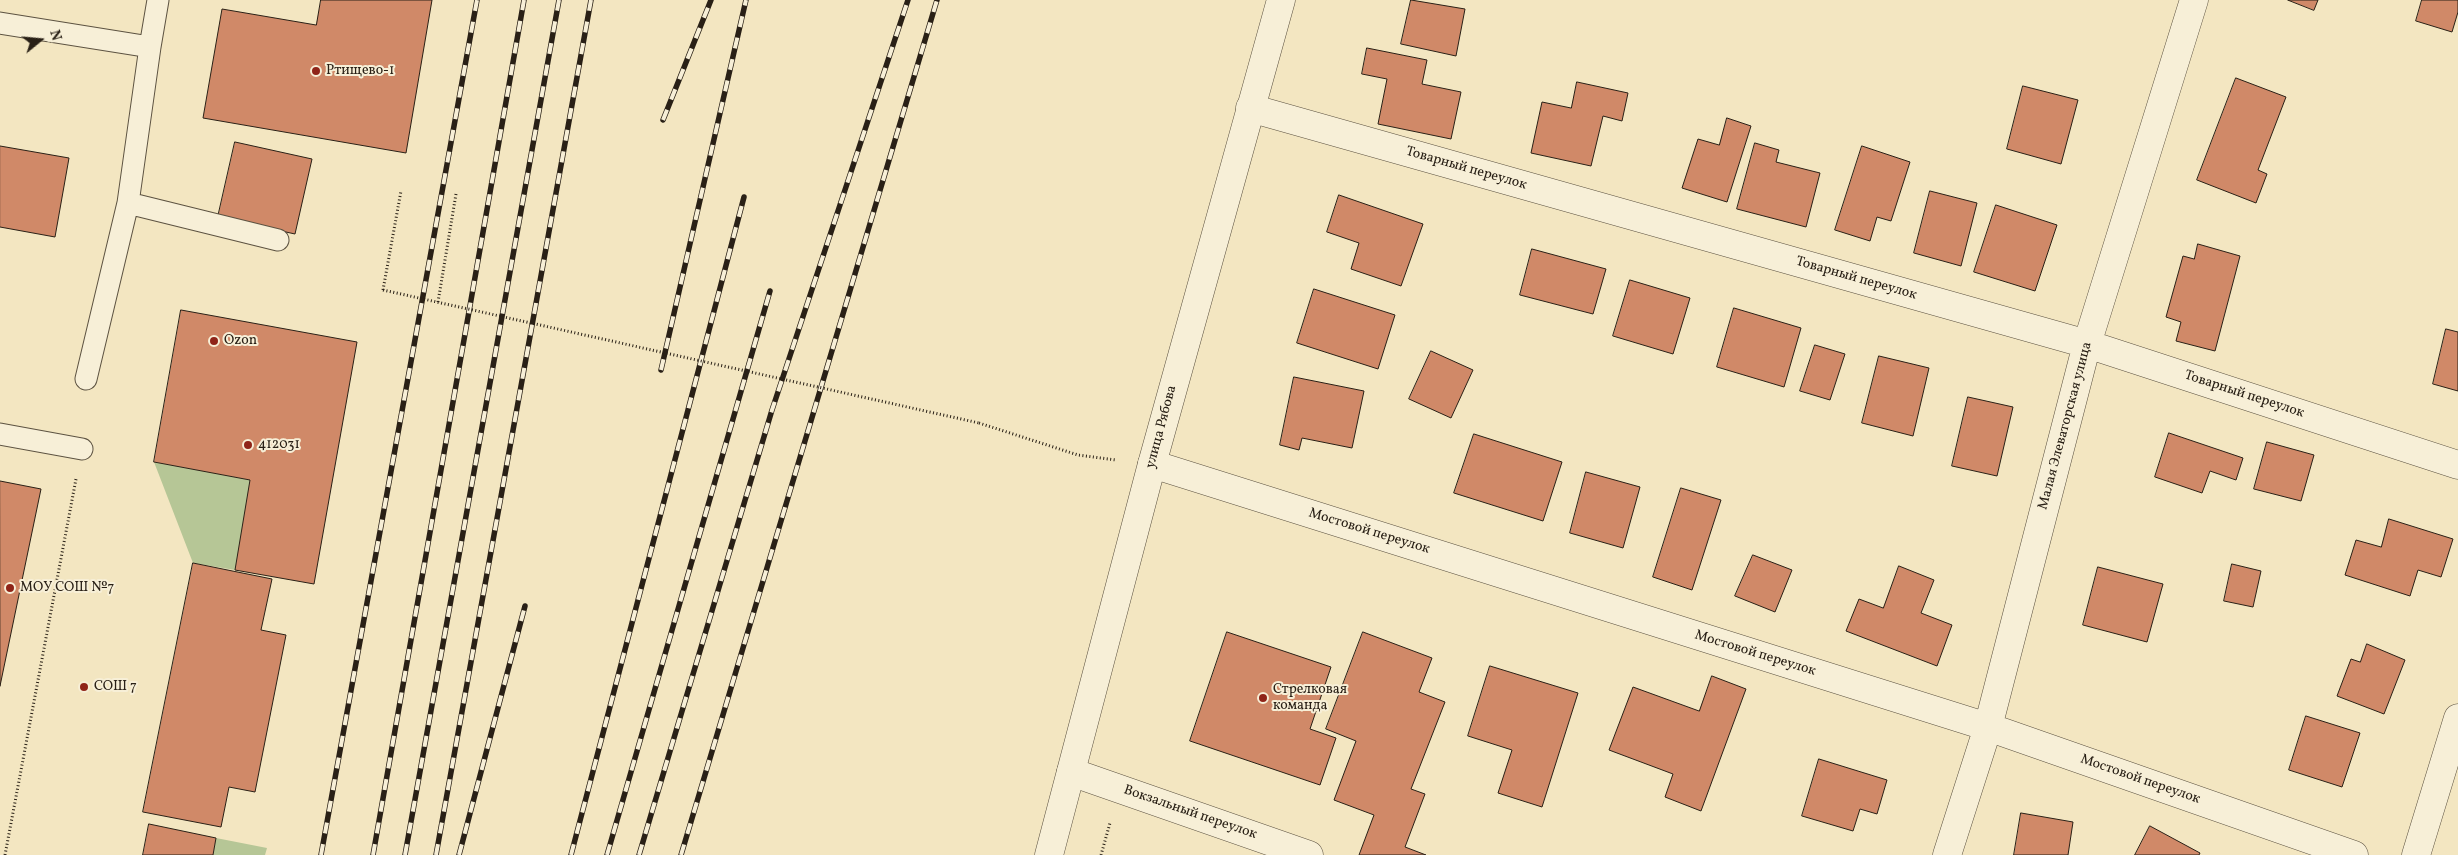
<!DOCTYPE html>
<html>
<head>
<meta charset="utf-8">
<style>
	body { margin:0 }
	#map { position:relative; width:2458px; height:855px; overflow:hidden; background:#f3e6c1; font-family:Vollkorn,serif }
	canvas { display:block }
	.north { position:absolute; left:15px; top:15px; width:50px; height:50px; -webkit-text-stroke:4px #f7efd7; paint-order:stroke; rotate:73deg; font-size:14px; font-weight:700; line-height:20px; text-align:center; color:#292016 }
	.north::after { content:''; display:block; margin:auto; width:18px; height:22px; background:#292016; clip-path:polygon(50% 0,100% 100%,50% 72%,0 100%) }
</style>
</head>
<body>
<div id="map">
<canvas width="2458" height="855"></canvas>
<div class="north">N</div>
</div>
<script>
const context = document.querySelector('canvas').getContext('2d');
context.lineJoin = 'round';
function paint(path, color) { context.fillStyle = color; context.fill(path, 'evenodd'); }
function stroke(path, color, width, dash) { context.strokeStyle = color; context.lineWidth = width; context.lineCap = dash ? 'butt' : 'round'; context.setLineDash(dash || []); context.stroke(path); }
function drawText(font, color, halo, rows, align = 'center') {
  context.font = font + ' Vollkorn,serif'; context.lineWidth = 4; context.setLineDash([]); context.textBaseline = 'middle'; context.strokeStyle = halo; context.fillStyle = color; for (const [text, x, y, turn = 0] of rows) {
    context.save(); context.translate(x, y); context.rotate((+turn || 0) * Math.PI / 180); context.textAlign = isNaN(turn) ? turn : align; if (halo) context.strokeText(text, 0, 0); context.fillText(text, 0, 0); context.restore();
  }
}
paint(new Path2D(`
	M 154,462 L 250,480 L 235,570 L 193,563 Z
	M 216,838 L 267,848 L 265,855 L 213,855 Z`), '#b6c696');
const building = new Path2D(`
	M 321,0 L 432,0 L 406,153 L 203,118 L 222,9 L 316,25 Z
	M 1411,0 L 1465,9 L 1456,56 L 1401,44 Z
	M 2288,0 L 2318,0 L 2314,10 Z
	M 2422,0 L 2458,0 L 2458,12 L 2452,32 L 2416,21 Z
	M 1367,48 L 1427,60 L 1422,84 L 1461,92 L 1451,139 L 1378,124 L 1387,79 L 1362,74 Z
	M 2236,78 L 2286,97 L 2258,170 L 2267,174 L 2256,203 L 2197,180 Z
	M 1577,82 L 1628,93 L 1622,121 L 1603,116 L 1591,166 L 1531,153 L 1542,102 L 1571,108 Z
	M 2023,86 L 2078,100 L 2061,164 L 2007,149 Z
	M 1727,118 L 1751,126 L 1727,202 L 1682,188 L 1698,139 L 1719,145 Z
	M 235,142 L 312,159 L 295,234 L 218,217 Z
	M 1755,143 L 1779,150 L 1776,162 L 1820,173 L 1806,227 L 1737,209 Z
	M 0,146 L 69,158 L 55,237 L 0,227 Z
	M 1862,146 L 1910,162 L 1891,221 L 1877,217 L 1870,241 L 1835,230 Z
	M 1930,191 L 1977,203 L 1961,266 L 1914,253 Z
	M 1339,195 L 1423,224 L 1401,286 L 1351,269 L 1359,243 L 1327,232 Z
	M 1996,205 L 2057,225 L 2035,291 L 1974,272 Z
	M 2198,244 L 2240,256 L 2215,351 L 2176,341 L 2181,322 L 2166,317 L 2183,256 L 2194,259 Z
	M 1532,249 L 1606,269 L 1593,314 L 1520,295 Z
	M 1630,280 L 1690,298 L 1673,354 L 1613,336 Z
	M 1314,289 L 1395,315 L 1378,369 L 1297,343 Z
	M 1734,308 L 1801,328 L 1784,387 L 1717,367 Z
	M 181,310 L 357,342 L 314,584 L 235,570 L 250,480 L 154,462 Z
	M 2446,329 L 2458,332 L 2458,391 L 2433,384 Z
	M 1815,345 L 1845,354 L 1830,400 L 1800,391 Z
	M 1431,351 L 1473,370 L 1451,418 L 1409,399 Z
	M 1879,356 L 1929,368 L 1913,436 L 1862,423 Z
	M 1294,377 L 1364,391 L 1352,448 L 1302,438 L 1299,450 L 1280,445 Z
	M 1968,397 L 2013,407 L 1997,476 L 1952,466 Z
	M 2169,433 L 2243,458 L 2236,480 L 2210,471 L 2202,493 L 2155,477 Z
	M 1474,434 L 1562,462 L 1543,521 L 1454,493 Z
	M 2267,442 L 2314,455 L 2301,501 L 2254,489 Z
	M 1586,472 L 1640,487 L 1623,548 L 1570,533 Z
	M 0,481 L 41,489 L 0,686 Z
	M 1681,488 L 1721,500 L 1692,590 L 1653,577 Z
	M 2389,519 L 2453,539 L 2441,577 L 2418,570 L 2410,596 L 2345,575 L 2356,540 L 2381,547 Z
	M 1753,555 L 1792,570 L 1775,612 L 1735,596 Z
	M 193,563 L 272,579 L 261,630 L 286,635 L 255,792 L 229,787 L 221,827 L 143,812 Z
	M 2232,564 L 2261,571 L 2253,607 L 2224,601 Z
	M 1899,566 L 1934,580 L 1921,613 L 1952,625 L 1937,666 L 1846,631 L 1859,599 L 1883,608 Z
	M 2098,567 L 2163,584 L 2147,642 L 2083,625 Z
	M 1227,632 L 1331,667 L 1310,729 L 1336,738 L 1320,785 L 1190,741 Z
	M 1363,632 L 1432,658 L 1419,692 L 1445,702 L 1411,789 L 1425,794 L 1405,847 L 1426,855 L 1359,855 L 1374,815 L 1334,800 L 1356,741 L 1326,729 Z
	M 2367,644 L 2405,660 L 2384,714 L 2337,696 L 2351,659 L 2360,662 Z
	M 1490,666 L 1578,693 L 1542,807 L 1498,793 L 1512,750 L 1468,736 Z
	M 1712,676 L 1746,689 L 1701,811 L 1665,797 L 1673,774 L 1609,750 L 1633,687 L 1699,711 Z
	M 2306,716 L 2360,733 L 2342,787 L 2289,770 Z
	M 1819,759 L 1887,780 L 1877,814 L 1860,809 L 1853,831 L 1802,816 Z
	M 2021,813 L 2073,822 L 2068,855 L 2014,855 Z
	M 149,824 L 216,838 L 213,855 L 143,855 Z
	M 2150,826 L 2200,853 L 2199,855 L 2135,855 Z`);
paint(building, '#d08968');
stroke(building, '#292016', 1);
const service = new Path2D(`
	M 0,23 L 150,47 L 158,0
	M 128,203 L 278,240
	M 86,379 L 128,203 L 150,47
	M 0,434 L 82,449`);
const minor = new Path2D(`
	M 1250,108 L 2087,344 L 2458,465
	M 1152,464 L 1988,727 L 2354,855
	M 1071,772 L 1309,855
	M 1947,855 L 1988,727 L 2087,344 L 2194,0
	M 2416,855 L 2458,718`);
const tertiary = new Path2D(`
	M 1049,855 L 1152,464 L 1281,0`);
stroke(service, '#5c5241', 23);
stroke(minor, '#5c5241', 29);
stroke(tertiary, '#5c5241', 29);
stroke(new Path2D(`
	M 383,290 L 401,191
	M 438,302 L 456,194
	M 979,423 L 1078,455 L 1116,460
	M 5,855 L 76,479
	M 1101,855 L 1110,823`), '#292016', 3, [1, 2.5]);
stroke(service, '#f7efd7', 21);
stroke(minor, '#f7efd7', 28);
stroke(tertiary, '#f7efd7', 28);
const rail = new Path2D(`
	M 663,120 L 711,0
	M 661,370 L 746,0
	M 321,855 L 477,0
	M 373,855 L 524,0
	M 405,855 L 559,0
	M 436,855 L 591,0
	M 459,855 L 525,606
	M 571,855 L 744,197
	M 607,855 L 770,291
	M 639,855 L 772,410 L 908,0
	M 681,855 L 937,0`);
stroke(rail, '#292016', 5.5);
stroke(rail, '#f7efd7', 4, [11]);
stroke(new Path2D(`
	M 383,290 L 979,423`), '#292016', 3, [1, 2.5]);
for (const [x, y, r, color] of [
	[316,71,5,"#8f2418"],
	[214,341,5,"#8f2418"],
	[248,445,5,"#8f2418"],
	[10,588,5,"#8f2418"],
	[84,687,5,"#8f2418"],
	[1263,698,5,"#8f2418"]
]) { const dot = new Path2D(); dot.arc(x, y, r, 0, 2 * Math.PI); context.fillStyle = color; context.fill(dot); stroke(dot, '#f7efd7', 2); }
drawText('14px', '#292016', '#f7efd7', [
	["Ртищево-1",326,71],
	["Ozon",224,341],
	["412031",258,445],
	["МОУ СОШ №7",20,588],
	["СОШ 7",94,687],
	["Стрелковая",1273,690],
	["команда",1273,706]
], 'left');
drawText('14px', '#292016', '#f7efd7', [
	["Товарный переулок",1466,169,16],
	["Товарный переулок",1856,279,16],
	["Товарный переулок",2244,395,18],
	["Малая Элеваторская улица",2066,426,-75],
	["улица Рябова",1162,427,-75],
	["Мостовой переулок",1369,532,17],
	["Мостовой переулок",1755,654,17],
	["Мостовой переулок",2140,780,19],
	["Вокзальный переулок",1190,813,19]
]);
</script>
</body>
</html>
